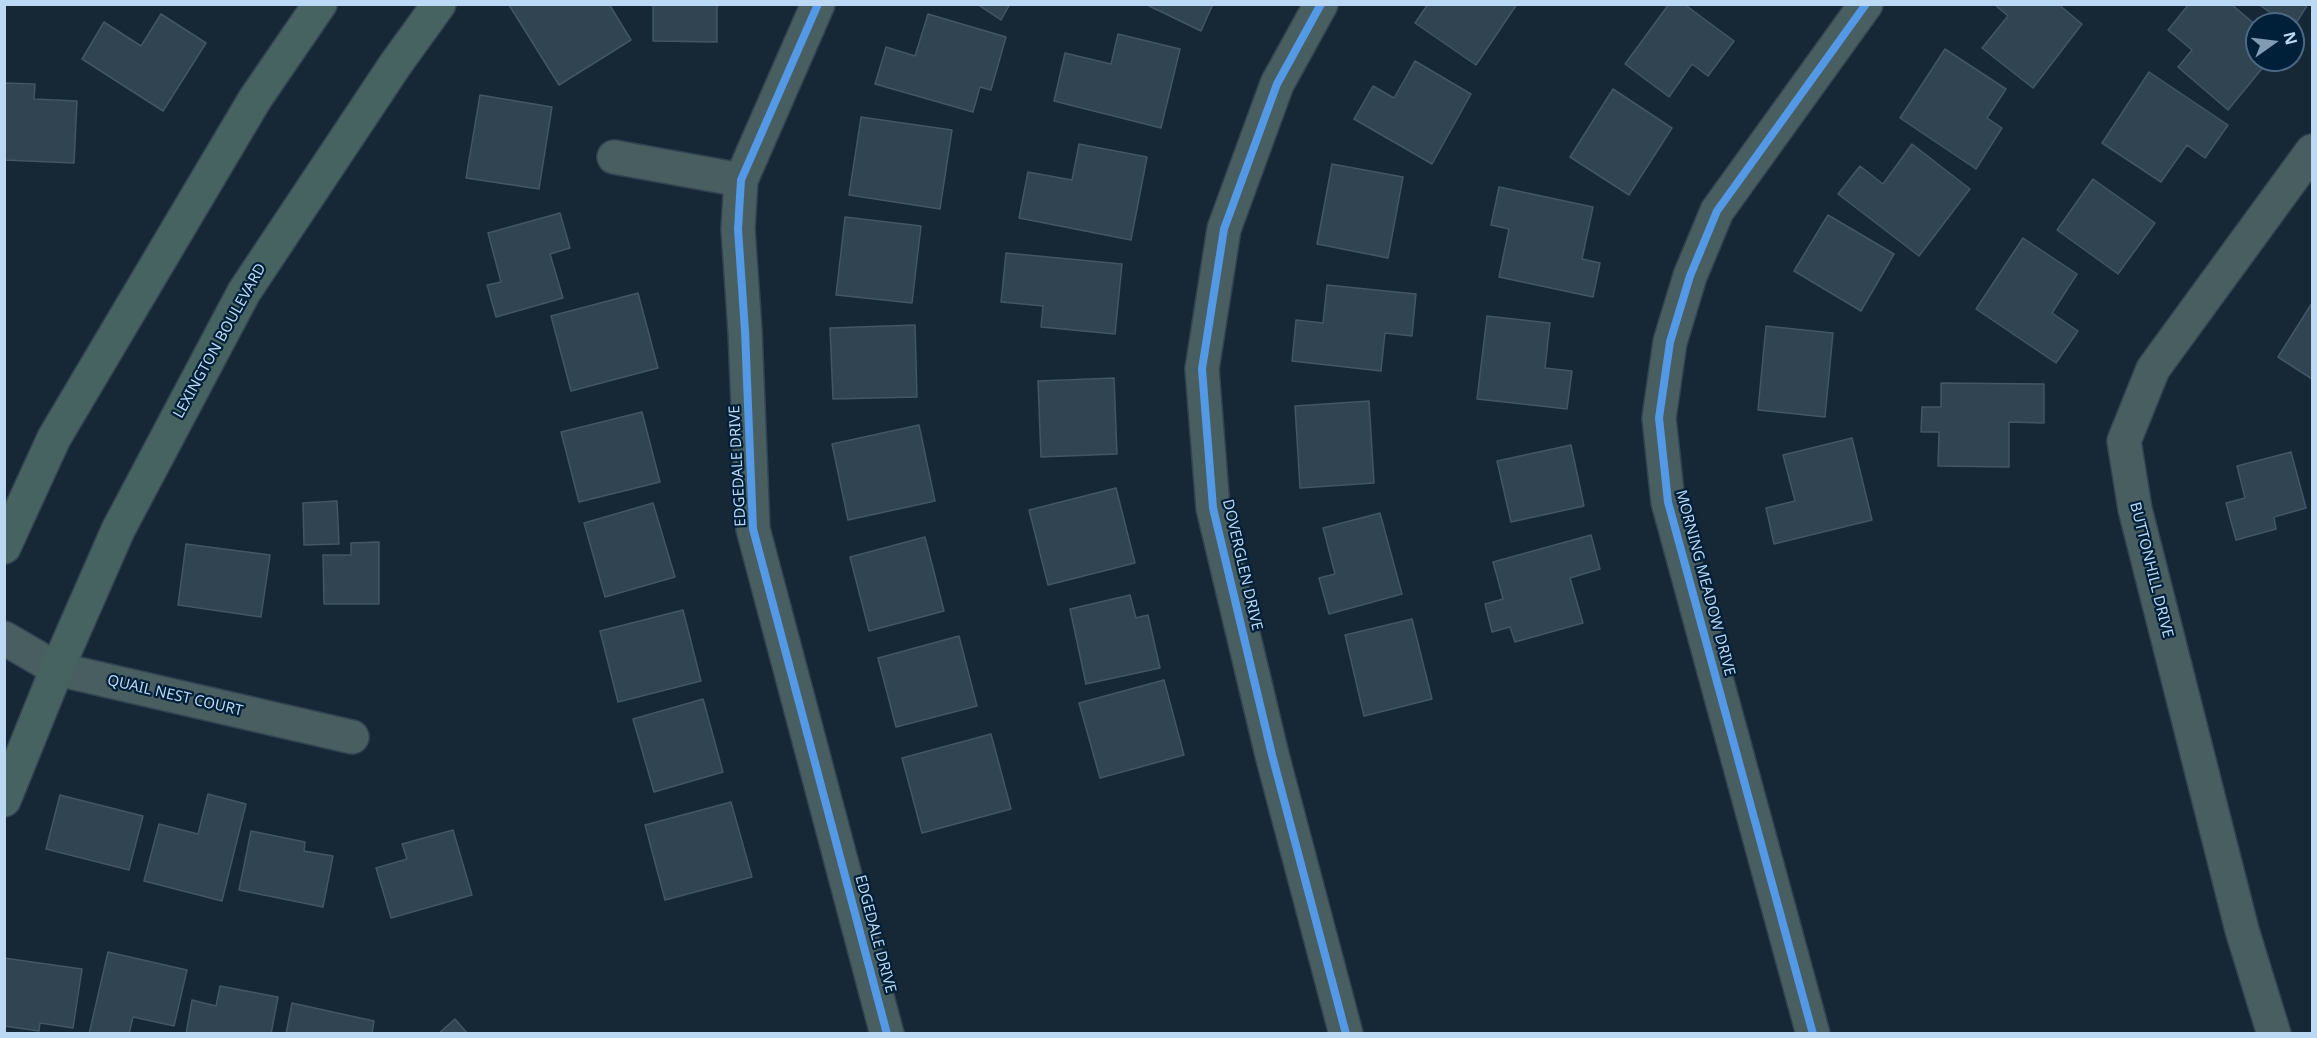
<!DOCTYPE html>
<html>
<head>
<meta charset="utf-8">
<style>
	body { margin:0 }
	#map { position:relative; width:2317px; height:1038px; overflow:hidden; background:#162836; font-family:"Noto Sans",sans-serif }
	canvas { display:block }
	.frame { position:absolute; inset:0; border:6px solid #bbd9f5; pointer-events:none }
	.north { position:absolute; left:2245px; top:12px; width:60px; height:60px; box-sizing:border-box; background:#001f38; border:2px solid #4b6984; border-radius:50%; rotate:76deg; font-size:16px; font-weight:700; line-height:24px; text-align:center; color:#bbd9f5 }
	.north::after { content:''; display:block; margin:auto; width:21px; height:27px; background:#819bb2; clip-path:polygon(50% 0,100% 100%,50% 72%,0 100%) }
</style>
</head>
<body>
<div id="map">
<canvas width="2317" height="1038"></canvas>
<div class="frame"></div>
<div class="north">N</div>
</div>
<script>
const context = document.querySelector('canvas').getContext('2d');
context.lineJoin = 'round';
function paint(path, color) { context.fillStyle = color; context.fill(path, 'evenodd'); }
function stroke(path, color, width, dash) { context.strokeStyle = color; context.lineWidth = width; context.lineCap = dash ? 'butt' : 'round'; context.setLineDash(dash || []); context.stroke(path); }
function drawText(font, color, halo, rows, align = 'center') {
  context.font = font + ' "Noto Sans",sans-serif'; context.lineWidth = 4.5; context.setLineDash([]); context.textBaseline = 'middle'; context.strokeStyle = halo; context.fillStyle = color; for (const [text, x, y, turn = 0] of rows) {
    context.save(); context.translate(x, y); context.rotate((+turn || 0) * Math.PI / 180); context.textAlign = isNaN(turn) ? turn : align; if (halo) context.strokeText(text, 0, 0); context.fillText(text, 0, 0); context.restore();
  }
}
const building = new Path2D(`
	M 609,4 L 631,40 L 559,85 L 509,5 Z
	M 653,4 L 717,4 L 717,42 L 653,41 Z
	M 977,4 L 1010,4 L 1001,20 Z
	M 1145,4 L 1213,4 L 1201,31 Z
	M 1428,4 L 1517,4 L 1476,65 L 1415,23 Z
	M 1669,4 L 1684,4 L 1734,41 L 1708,76 L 1692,64 L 1669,97 L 1625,64 Z
	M 1994,4 L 2058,4 L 2082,24 L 2033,88 L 1982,48 L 2008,16 Z
	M 2189,4 L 2231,4 L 2257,26 L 2257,60 L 2269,60 L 2228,110 L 2178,67 L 2192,50 L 2168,30 Z
	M 2258,4 L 2308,4 L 2293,28 L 2293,24 L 2287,24 Z
	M 161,14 L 206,43 L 163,111 L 82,59 L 104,22 L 141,46 Z
	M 928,14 L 1006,37 L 991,90 L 980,87 L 973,112 L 875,84 L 886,47 L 915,56 Z
	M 1118,34 L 1180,49 L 1161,128 L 1054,101 L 1065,53 L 1111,64 Z
	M 1945,49 L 2006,89 L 1987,118 L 2002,128 L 1976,169 L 1900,118 Z
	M 1415,61 L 1471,94 L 1432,164 L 1354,119 L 1373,86 L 1394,98 Z
	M 2149,72 L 2228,125 L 2205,158 L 2187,145 L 2161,182 L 2102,143 Z
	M 4,83 L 35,84 L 34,99 L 77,101 L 74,163 L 4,160 Z
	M 1613,89 L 1672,128 L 1629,195 L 1570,157 Z
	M 480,95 L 552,107 L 539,189 L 466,178 Z
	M 861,117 L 952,130 L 940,209 L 849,195 Z
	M 1079,144 L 1147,157 L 1131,240 L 1019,218 L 1028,172 L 1072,180 Z
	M 1912,144 L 1970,189 L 1919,256 L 1838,194 L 1860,166 L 1883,184 Z
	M 1332,164 L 1403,177 L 1388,258 L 1317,244 Z
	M 2093,179 L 2155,223 L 2118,274 L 2057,230 Z
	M 1499,187 L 1593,207 L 1582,259 L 1600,263 L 1593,297 L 1499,277 L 1509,229 L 1491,225 Z
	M 560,213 L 570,248 L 550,254 L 563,298 L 496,317 L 487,285 L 501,282 L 488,233 Z
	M 1828,215 L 1894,254 L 1861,311 L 1794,271 Z
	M 845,217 L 921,226 L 912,303 L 836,295 Z
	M 2023,238 L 2077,274 L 2052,313 L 2078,331 L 2056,363 L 1976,309 Z
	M 1006,253 L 1122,264 L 1115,334 L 1041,327 L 1043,306 L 1001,302 Z
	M 1327,285 L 1416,294 L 1412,336 L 1385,333 L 1381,371 L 1292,361 L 1296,320 L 1323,323 Z
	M 638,293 L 658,368 L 571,391 L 551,316 Z
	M 2312,303 L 2312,379 L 2278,357 Z
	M 1487,316 L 1550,323 L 1545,368 L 1572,371 L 1567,409 L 1477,399 Z
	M 915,325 L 917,397 L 833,399 L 830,328 Z
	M 1766,326 L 1833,333 L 1825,417 L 1758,410 Z
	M 1114,378 L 1117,454 L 1041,457 L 1038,381 Z
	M 1941,383 L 2044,384 L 2044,423 L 2009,422 L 2009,467 L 1938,466 L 1939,432 L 1921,432 L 1922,407 L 1941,407 Z
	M 1369,401 L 1374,483 L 1300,488 L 1295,406 Z
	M 642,412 L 660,482 L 579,502 L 561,432 Z
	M 919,425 L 935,501 L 848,520 L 832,444 Z
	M 1852,438 L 1872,520 L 1774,544 L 1766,508 L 1795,501 L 1783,455 Z
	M 1571,445 L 1584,506 L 1511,522 L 1497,461 Z
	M 2291,452 L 2306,508 L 2274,517 L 2276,529 L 2236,540 L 2226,503 L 2245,498 L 2237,466 Z
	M 1116,488 L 1135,563 L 1048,585 L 1029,510 Z
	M 337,501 L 339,544 L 304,545 L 303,503 Z
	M 653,503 L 675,577 L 605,597 L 584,523 Z
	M 1380,513 L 1402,594 L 1329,614 L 1319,578 L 1335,574 L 1323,528 Z
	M 1591,535 L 1600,569 L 1570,578 L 1583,623 L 1515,642 L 1510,627 L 1492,632 L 1485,604 L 1503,599 L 1493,562 Z
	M 925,537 L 944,611 L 869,631 L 850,557 Z
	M 379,542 L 379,604 L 324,604 L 323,555 L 351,555 L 351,543 Z
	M 186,544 L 270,555 L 261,617 L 178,605 Z
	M 1130,595 L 1136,618 L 1148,615 L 1160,668 L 1086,684 L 1070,609 Z
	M 683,610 L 701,681 L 618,702 L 600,631 Z
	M 1412,619 L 1432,699 L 1364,716 L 1345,635 Z
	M 959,636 L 977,706 L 896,727 L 878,658 Z
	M 1164,680 L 1184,755 L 1100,778 L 1079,703 Z
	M 703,699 L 723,772 L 654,792 L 633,719 Z
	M 991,734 L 1011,809 L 922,833 L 902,758 Z
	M 208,794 L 246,804 L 222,901 L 144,881 L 159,824 L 198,834 Z
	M 60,795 L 143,816 L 129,870 L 46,849 Z
	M 731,802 L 752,877 L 665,900 L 645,825 Z
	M 453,830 L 472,895 L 391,918 L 376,868 L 407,859 L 402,844 Z
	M 251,831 L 305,842 L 304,851 L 333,856 L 323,907 L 239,890 Z
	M 108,952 L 187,970 L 174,1026 L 133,1017 L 129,1034 L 89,1034 Z
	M 4,958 L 82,969 L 73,1028 L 40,1023 L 39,1031 L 4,1026 Z
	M 220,986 L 278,997 L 271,1034 L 186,1034 L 192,1000 L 216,1006 Z
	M 292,1003 L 374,1021 L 372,1034 L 286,1034 Z
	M 455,1019 L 468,1034 L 438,1034 Z`);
paint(building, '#314452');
stroke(building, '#435666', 1.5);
const street = new Path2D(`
	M 818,4 L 741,180 L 738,229 L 745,331 L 753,529 L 887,1034
	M 1321,4 L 1277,84 L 1224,229 L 1202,369 L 1213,508 L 1272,755 L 1346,1034
	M 614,157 L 741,180
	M 4,638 L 57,669 L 352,737
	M 1813,1034 L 1668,502 L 1659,418 L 1670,342 L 1690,276 L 1717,211 L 1866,4
	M 2274,1034 L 2242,930 L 2135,509 L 2124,441 L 2153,369 L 2312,151`);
const secondary = new Path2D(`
	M 4,547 L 54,438 L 255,99 L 320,4
	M 4,800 L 57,669 L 118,530 L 244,292 L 395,65 L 439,4`);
stroke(street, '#334352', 36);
stroke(secondary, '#334352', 36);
stroke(street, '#485e60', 33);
stroke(secondary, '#466261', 33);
stroke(new Path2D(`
	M 818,4 L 741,180 L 738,229 L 745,331 L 753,529 L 887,1034
	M 1321,4 L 1277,84 L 1224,229 L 1202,369 L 1213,508 L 1272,755 L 1346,1034
	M 1813,1034 L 1668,502 L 1659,418 L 1670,342 L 1690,276 L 1717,211 L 1866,4`), '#5399e6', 8);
drawText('15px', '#bbd9f5', '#001f38', [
	["LEXINGTON BOULEVARD",220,341,-61],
	["EDGEDALE DRIVE",738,466,-93],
	["DOVERGLEN DRIVE",1242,565,77],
	["BUTTONHILL DRIVE",2151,570,76],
	["MORNING MEADOW DRIVE",1705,583,75],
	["QUAIL NEST COURT",175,696,13],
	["EDGEDALE DRIVE",875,934,75]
]);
</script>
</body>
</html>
